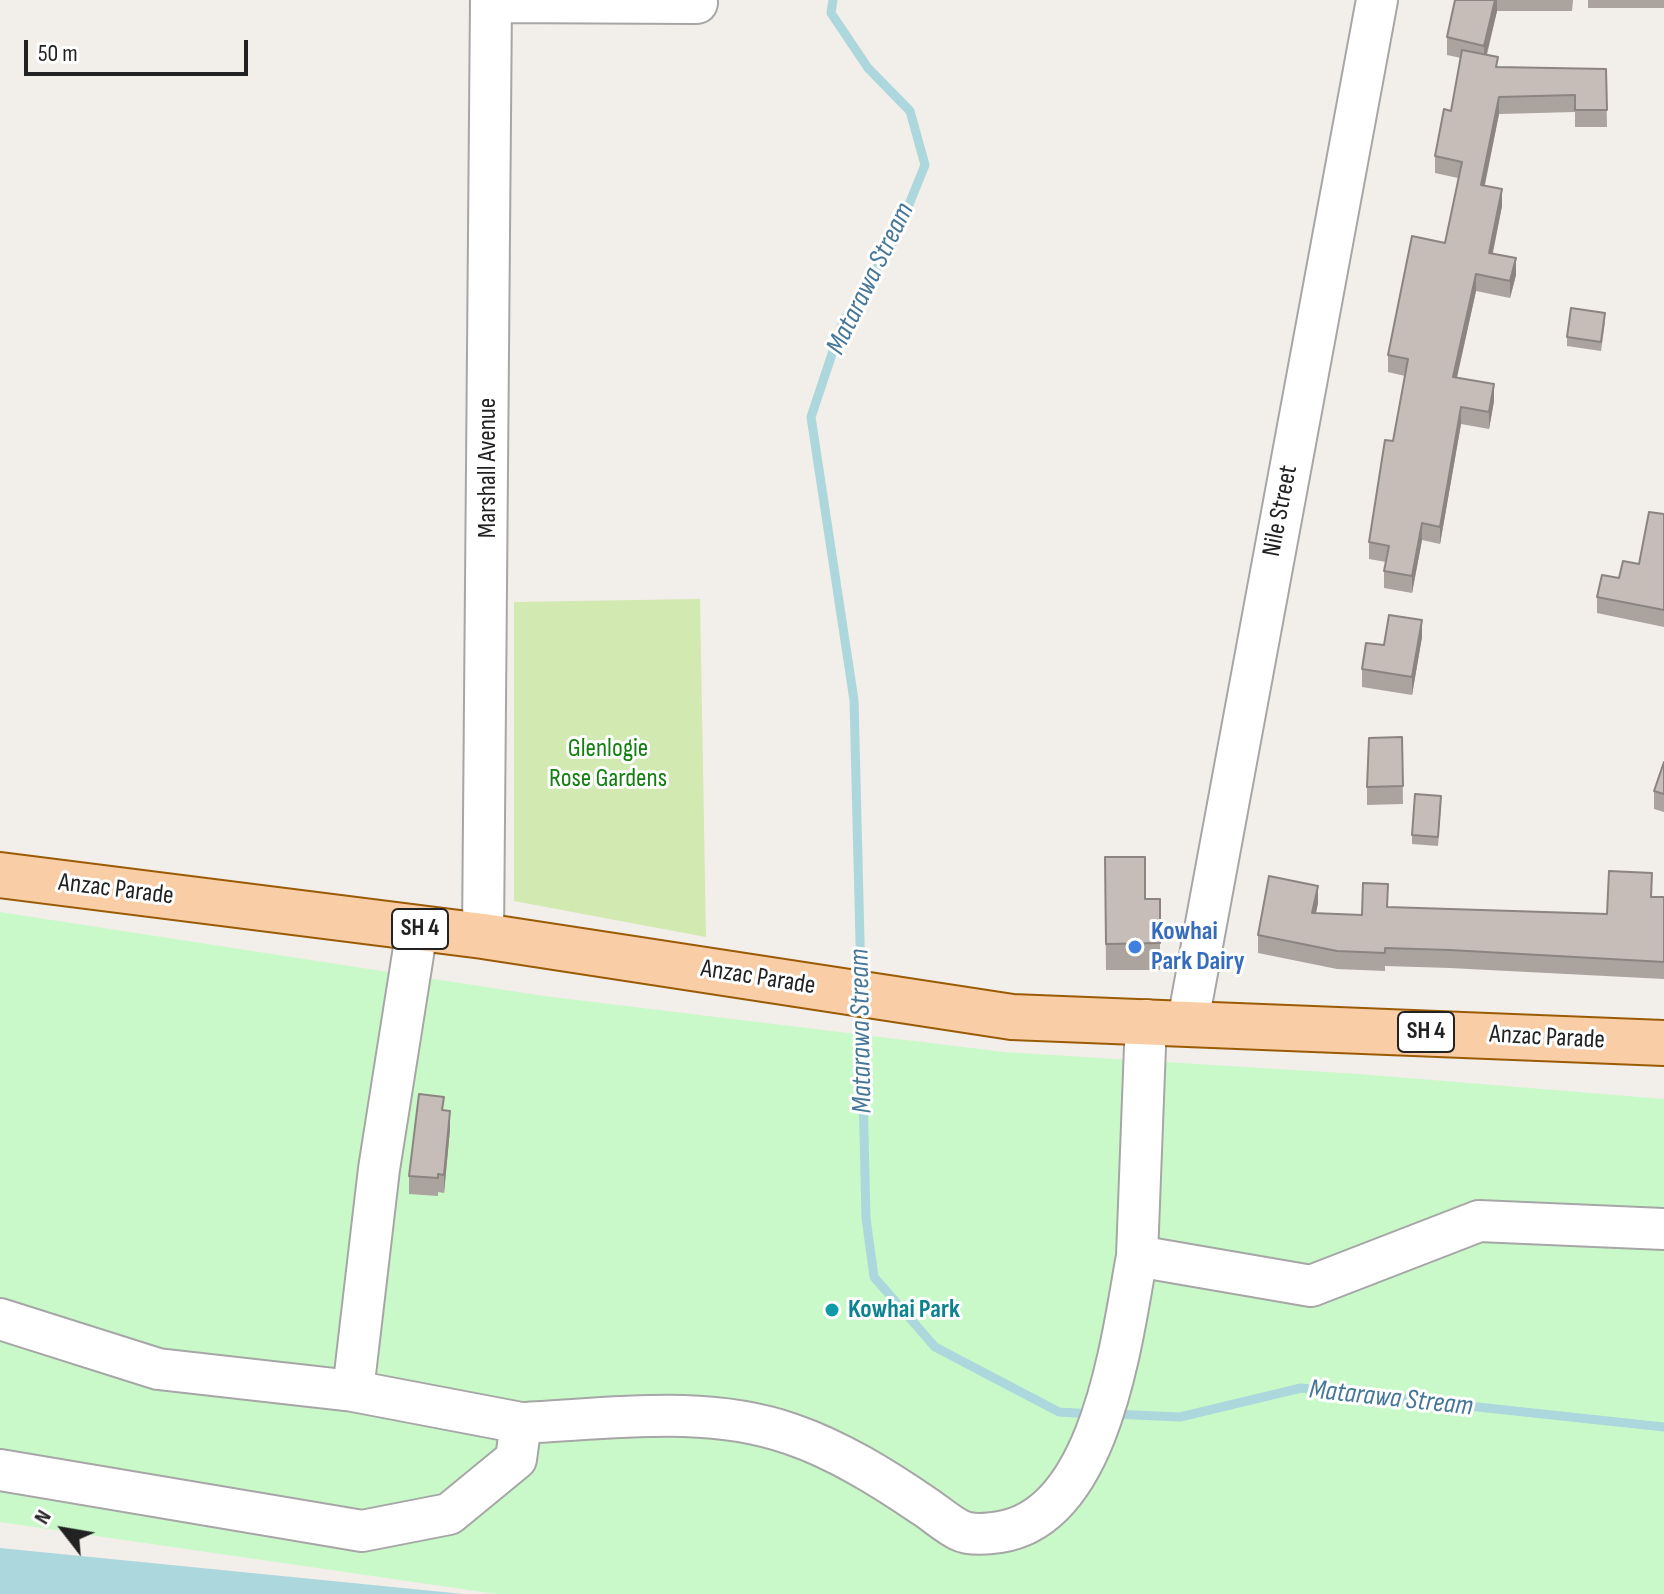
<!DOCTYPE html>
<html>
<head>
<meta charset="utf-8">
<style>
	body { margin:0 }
	#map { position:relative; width:1664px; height:1594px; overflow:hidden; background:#f2eee9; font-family:"Sofia Sans Condensed",sans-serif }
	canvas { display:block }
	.north { position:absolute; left:24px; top:1490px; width:80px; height:80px; -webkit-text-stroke:6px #fff; paint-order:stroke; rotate:301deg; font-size:22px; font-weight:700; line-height:32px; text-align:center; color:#222 }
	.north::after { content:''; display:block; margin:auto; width:28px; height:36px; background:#222; clip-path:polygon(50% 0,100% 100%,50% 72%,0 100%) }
	.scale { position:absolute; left:24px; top:40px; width:224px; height:36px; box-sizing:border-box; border:4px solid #222; border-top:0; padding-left:10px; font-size:24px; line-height:28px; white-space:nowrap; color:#222; -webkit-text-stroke:6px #fff; paint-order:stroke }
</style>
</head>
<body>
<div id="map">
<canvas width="1664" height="1594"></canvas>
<div class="north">N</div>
<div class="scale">50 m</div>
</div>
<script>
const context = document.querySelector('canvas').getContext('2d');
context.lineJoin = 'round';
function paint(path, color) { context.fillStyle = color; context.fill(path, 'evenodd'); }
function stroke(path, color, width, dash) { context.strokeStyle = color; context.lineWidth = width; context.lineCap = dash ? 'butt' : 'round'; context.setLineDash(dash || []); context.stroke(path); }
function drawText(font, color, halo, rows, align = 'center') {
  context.font = font + ' "Sofia Sans Condensed",sans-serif'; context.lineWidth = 6; context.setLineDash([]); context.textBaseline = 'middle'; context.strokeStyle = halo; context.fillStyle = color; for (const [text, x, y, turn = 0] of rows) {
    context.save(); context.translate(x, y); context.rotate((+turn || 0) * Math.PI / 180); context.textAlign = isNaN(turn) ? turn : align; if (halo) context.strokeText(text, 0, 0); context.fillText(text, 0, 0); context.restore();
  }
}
paint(new Path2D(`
	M 700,599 L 706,937 L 514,901 L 514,602 Z`), '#d2e9b1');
paint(new Path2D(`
	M 0,912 L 544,996 L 1004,1052 L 1359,1074 L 1664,1099 L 1664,1594 L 497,1594 L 0,1522 Z`), '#caf9c9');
paint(new Path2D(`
	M 0,1548 L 463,1594 L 0,1594 Z`), '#abd7dd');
stroke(new Path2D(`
	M 833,0 L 831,13 L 868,68 L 910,111 L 925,165 L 895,239 L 842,324 L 811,417 L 854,700 L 861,981
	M 861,1007 L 866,1218 L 874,1277 L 935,1347 L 1059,1412 L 1093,1414
	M 1112,1414 L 1180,1417 L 1301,1388 L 1664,1427`), '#abd7dd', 9);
const minor = new Path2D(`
	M 491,2 L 697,3
	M 483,936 L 491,0
	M 1188,1021 L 1377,0
	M 1137,1256 L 1146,1020
	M 0,1319 L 158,1369 L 353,1391 L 379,1169 L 417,929
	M 521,1423 C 610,1419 706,1404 791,1434 C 838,1450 883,1478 924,1506 C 935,1513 947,1524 959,1530 C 971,1536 988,1534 1000,1532 C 1102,1516 1122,1337 1137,1256 L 1311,1286 L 1479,1221 L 1664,1229
	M 0,1470 L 362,1531 L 449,1514 L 516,1459 L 521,1423 L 353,1391`);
const major = new Path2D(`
	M 0,875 L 483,936 L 1012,1017 L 1664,1043`);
stroke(minor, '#a6a6a6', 44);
stroke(major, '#9b5b05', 48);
stroke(minor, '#fff', 40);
stroke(major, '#f9cea6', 44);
paint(new Path2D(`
	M 1455,0 L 1573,0 L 1572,11 L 1497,11 L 1487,55 L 1498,67 L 1606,69 L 1607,127 L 1575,127 L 1575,112 L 1499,114 L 1485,185 L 1502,206 L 1493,253 L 1516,275 L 1510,298 L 1476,291 L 1457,378 L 1494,401 L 1489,429 L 1461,424 L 1440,544 L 1422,540 L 1412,593 L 1384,588 L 1384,571 L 1386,562 L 1369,559 L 1369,542 L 1393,441 L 1405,376 L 1388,372 L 1388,355 L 1445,243 L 1458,178 L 1435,173 L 1435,156 L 1451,111 L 1461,58 L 1447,55 L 1447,37 Z
	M 1588,0 L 1664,0 L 1664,8 L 1588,8 Z
	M 1605,322 L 1601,351 L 1567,346 L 1567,337 Z
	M 1664,514 L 1664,627 L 1597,613 L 1597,597 L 1639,564 Z
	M 1422,637 L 1412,695 L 1362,687 L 1362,669 L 1384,645 Z
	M 1402,737 L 1403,804 L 1367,805 L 1367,787 Z
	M 1664,762 L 1664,812 L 1654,809 L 1654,791 Z
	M 1441,805 L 1438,846 L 1412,844 L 1412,835 Z
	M 1105,857 L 1145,899 L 1160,899 L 1160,970 L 1106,970 Z
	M 1652,897 L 1664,897 L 1664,979 L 1450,968 L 1385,966 L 1385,971 L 1337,969 L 1258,953 L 1258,935 L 1318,903 L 1316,913 L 1362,915 L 1388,907 L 1607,914 Z
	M 444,1110 L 450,1129 L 444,1193 L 438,1192 L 438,1196 L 409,1194 L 409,1176 Z`), '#aaa39e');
paint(new Path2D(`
	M 1495,0 L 1497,0 L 1497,11 L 1484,64 L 1484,46 Z
	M 1499,97 L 1499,114 L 1481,202 L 1481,185 Z
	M 1502,189 L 1502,206 L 1489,270 L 1489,253 Z
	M 1516,258 L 1516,275 L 1510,298 L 1510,281 Z
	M 1476,274 L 1476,291 L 1453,394 L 1453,377 Z
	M 1494,384 L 1494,401 L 1489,429 L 1489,412 Z
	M 1461,407 L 1461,424 L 1440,544 L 1440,527 Z
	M 1422,523 L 1422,540 L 1412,593 L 1412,576 Z
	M 1422,620 L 1422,637 L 1412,695 L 1412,677 Z
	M 1318,886 L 1318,903 L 1312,931 L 1312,913 Z
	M 450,1111 L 450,1129 L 444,1193 L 444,1175 Z`), '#8b8481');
const building = new Path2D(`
	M 1455,0 L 1495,0 L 1484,46 L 1447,37 Z
	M 1462,50 L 1498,57 L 1496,67 L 1606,69 L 1607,110 L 1575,110 L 1575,95 L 1499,97 L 1481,185 L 1502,189 L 1489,253 L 1516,258 L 1510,281 L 1476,274 L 1453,377 L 1494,384 L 1489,412 L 1461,407 L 1440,527 L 1422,523 L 1412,576 L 1384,571 L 1389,546 L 1369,542 L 1385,440 L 1393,441 L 1408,359 L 1388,355 L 1412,236 L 1445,243 L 1462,162 L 1435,156 L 1444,109 L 1451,111 Z
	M 1571,308 L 1605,313 L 1601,342 L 1567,337 Z
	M 1649,512 L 1664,514 L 1664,610 L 1597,597 L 1602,575 L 1619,578 L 1623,561 L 1639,564 Z
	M 1389,615 L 1422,620 L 1412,677 L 1362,669 L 1366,643 L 1384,645 Z
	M 1402,737 L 1403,786 L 1367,787 L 1369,738 Z
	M 1664,762 L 1664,794 L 1654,791 Z
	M 1415,794 L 1441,796 L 1438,837 L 1412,835 Z
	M 1105,857 L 1145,857 L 1145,899 L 1160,899 L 1160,943 L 1106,944 Z
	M 1609,871 L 1652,873 L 1651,897 L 1664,897 L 1664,962 L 1450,950 L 1385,948 L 1385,953 L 1337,951 L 1258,935 L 1269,876 L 1318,886 L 1312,913 L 1362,915 L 1363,883 L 1388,884 L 1387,907 L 1607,914 Z
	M 419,1094 L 444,1097 L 442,1110 L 450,1111 L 444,1175 L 438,1174 L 438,1178 L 409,1176 Z`);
paint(building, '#c6bdb8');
stroke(building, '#8b8481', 2);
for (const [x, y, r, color] of [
	[1135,947,8,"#3f7fe0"],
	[832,1310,8,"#0f9aa8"]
]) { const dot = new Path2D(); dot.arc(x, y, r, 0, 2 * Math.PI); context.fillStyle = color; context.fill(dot); stroke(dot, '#fff', 3); }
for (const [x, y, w] of [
	[420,929,56],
	[1426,1032,56]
]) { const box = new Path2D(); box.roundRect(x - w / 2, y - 20, w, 40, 6); context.fillStyle = '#fff'; context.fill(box); stroke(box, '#222', 2); }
drawText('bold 24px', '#222', null, [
	["SH 4",420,929],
	["SH 4",1426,1032]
]);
drawText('26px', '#222', '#fff', [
	["Marshall Avenue",488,468,-90],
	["Nile Street",1281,511,-79],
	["Anzac Parade",116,890,7],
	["Anzac Parade",758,978,9],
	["Anzac Parade",1547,1038,3]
]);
drawText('26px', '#11800f', '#fff', [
	["Glenlogie",608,749],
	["Rose Gardens",608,779]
]);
drawText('bold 26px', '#366cbe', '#fff', [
	["Kowhai",1151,932],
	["Park Dairy",1151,962]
], 'left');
drawText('bold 26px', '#0d838f', '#fff', [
	["Kowhai Park",848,1310]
], 'left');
drawText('italic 28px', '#477798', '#fff', [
	["Matarawa Stream",871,279,-64],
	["Matarawa Stream",862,1031,-91],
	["Matarawa Stream",1391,1399,6]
]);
</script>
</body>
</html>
